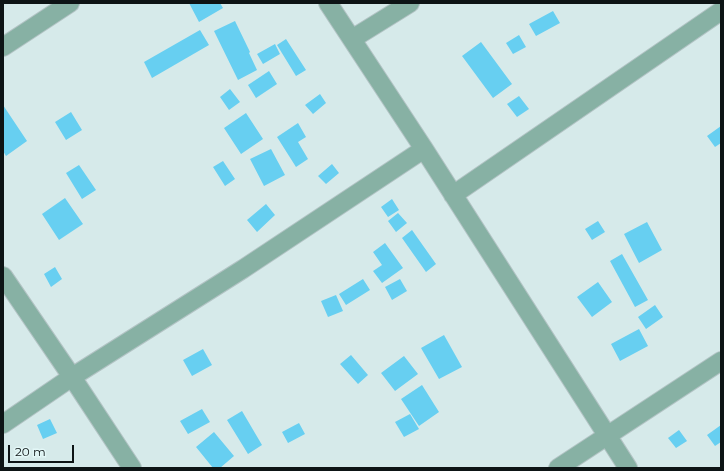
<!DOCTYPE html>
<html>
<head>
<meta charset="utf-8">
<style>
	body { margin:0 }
	#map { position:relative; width:724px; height:471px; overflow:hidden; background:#d6eaea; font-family:Montserrat,sans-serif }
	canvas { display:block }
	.frame { position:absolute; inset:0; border:4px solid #0d1415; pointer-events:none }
	.scale { position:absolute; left:8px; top:445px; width:66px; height:18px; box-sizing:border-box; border:2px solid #0d1415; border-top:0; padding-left:5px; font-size:12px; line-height:14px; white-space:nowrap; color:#0d1415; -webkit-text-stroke:3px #e3f7f7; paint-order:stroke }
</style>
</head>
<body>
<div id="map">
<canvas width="724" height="471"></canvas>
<div class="frame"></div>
<div class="scale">20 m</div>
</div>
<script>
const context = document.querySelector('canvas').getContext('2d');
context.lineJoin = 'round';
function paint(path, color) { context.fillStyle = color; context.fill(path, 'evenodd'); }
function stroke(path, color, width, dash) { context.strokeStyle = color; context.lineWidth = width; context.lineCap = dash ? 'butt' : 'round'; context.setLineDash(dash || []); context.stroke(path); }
paint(new Path2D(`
	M 189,3 L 220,3 L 223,8 L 199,22 Z
	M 553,11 L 560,23 L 536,36 L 529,24 Z
	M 235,21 L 250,52 L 249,53 L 257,70 L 238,80 L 214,31 Z
	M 200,30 L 209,45 L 152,78 L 144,62 Z
	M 519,35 L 526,47 L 513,54 L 506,43 Z
	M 286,39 L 306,70 L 296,76 L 277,45 Z
	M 481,42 L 512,84 L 493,98 L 462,56 Z
	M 275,44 L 280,54 L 263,64 L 257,54 Z
	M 269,71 L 277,84 L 256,98 L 248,85 Z
	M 230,89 L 240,102 L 229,110 L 220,97 Z
	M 320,94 L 326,103 L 313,114 L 305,105 Z
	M 519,96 L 529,109 L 517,117 L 507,104 Z
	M 3,105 L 27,141 L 6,156 L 3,151 Z
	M 71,112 L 82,130 L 66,140 L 55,122 Z
	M 246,113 L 263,139 L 241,154 L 224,128 Z
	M 298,123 L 306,137 L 298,142 L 308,159 L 296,167 L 277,137 Z
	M 721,126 L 721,143 L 715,147 L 707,136 Z
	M 271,149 L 285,175 L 264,186 L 250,159 Z
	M 223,161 L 235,179 L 225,186 L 213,167 Z
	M 332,164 L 339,173 L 326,184 L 318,176 Z
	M 79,165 L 96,190 L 82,199 L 66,173 Z
	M 65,198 L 83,224 L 59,240 L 42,214 Z
	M 392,199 L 399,210 L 388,217 L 381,207 Z
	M 266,204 L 275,215 L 257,232 L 247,220 Z
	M 398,213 L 407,223 L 396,232 L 388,221 Z
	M 598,221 L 605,232 L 592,240 L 585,229 Z
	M 647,222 L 662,250 L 639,263 L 624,234 Z
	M 412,230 L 436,264 L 426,272 L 402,238 Z
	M 385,243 L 403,268 L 382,283 L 373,271 L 382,265 L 373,252 Z
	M 622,254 L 648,300 L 635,307 L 610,261 Z
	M 55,267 L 62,279 L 51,287 L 44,274 Z
	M 363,279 L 370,290 L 346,305 L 339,294 Z
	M 400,279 L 407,291 L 392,300 L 385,287 Z
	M 598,282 L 612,302 L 592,317 L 577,297 Z
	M 336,295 L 343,311 L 328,317 L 321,301 Z
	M 655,305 L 663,317 L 646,329 L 638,317 Z
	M 639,329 L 648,346 L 620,361 L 611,344 Z
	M 444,335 L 462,367 L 439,379 L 421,348 Z
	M 203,349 L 212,365 L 192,376 L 183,360 Z
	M 351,355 L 368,375 L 358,384 L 340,364 Z
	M 404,356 L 418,374 L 395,391 L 381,373 Z
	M 422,385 L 439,412 L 419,426 L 401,399 Z
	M 202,409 L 210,422 L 188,434 L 180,421 Z
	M 242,411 L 262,445 L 248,454 L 227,420 Z
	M 410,414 L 419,429 L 404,437 L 395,422 Z
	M 50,419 L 57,433 L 43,439 L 37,425 Z
	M 299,423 L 305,434 L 288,443 L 282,432 Z
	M 721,425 L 721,442 L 715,446 L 707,435 Z
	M 679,430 L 687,441 L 676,448 L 668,438 Z
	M 214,432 L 234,456 L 220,468 L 213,468 L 196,447 Z`), '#67cff1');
const minor = new Path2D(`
	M 328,3 L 424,149 L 628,468
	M 352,39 L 410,3
	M 3,47 L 70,3
	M 453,195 L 721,11
	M 3,276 L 72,377 L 132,468
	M 3,424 L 72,377 L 243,269 L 424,149
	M 558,468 L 721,361`);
stroke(minor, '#b2c3c4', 20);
stroke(minor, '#87b1a4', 18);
</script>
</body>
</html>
